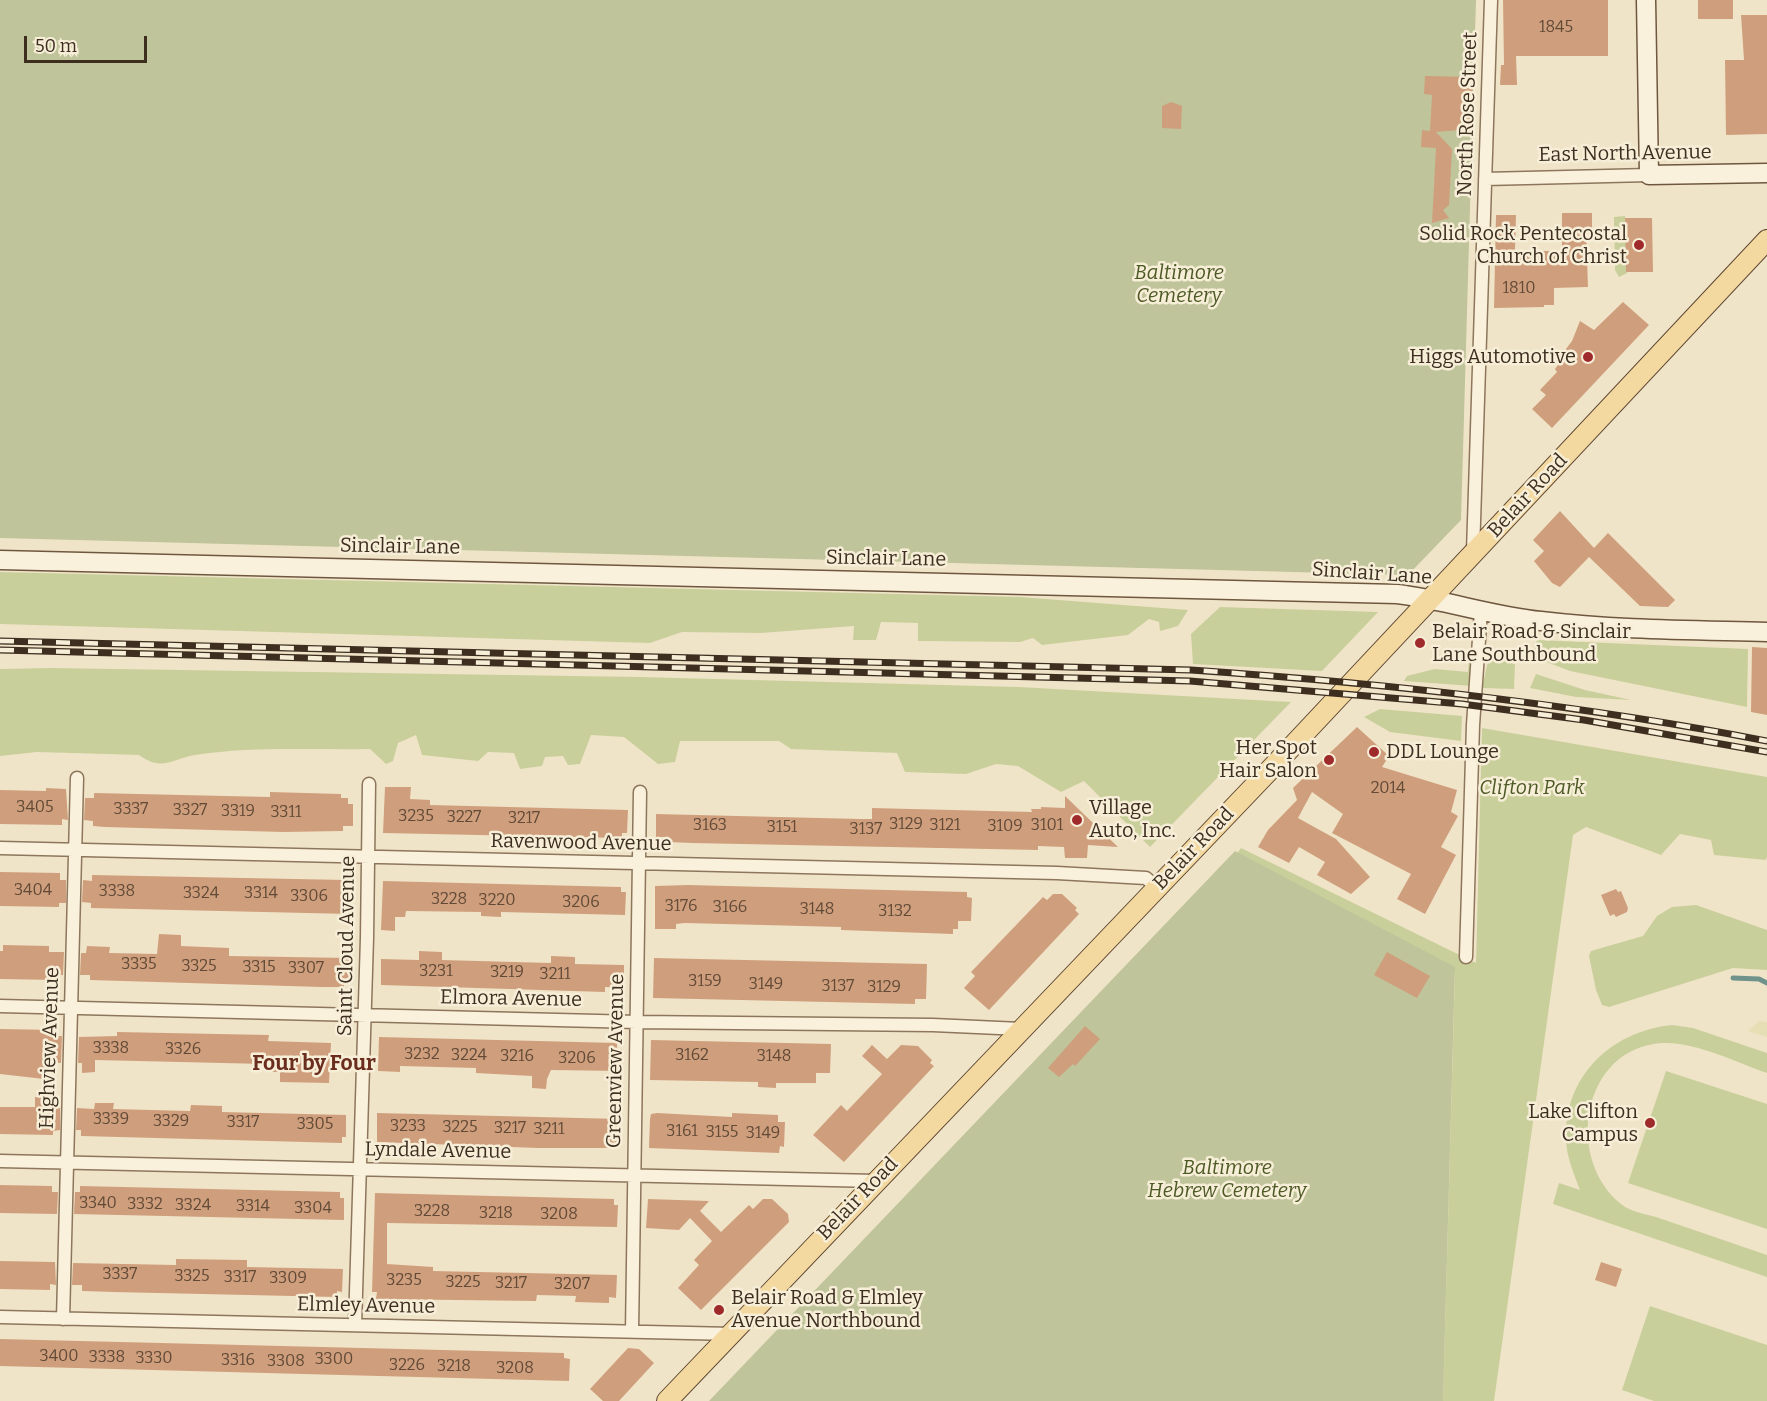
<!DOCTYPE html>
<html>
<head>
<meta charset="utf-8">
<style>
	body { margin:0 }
	#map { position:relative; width:1767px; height:1401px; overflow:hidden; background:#f0e4c8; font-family:Bitter,serif }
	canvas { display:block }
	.scale { position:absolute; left:24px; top:36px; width:123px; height:27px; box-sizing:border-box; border:3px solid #3d2e20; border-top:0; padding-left:8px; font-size:18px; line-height:21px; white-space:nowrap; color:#3d2e20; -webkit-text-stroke:4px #f7eed8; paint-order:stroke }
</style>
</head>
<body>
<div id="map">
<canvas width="1767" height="1401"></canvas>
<div class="scale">50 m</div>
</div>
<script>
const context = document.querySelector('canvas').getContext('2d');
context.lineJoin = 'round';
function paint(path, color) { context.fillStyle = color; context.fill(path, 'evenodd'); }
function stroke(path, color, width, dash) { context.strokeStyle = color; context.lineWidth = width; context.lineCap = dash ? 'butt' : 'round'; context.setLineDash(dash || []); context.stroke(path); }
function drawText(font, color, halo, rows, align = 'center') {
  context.font = font + ' Bitter,serif'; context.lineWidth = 5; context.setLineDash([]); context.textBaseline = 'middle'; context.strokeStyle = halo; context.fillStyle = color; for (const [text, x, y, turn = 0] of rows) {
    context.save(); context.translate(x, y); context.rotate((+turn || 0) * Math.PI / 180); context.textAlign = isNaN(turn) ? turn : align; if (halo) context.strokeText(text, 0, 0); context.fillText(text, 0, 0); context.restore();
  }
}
paint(new Path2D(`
	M 1759,1021 L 1767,1022 L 1767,1037 L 1748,1031 Z`), '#e6deb5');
paint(new Path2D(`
	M 1625,216 L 1627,273 L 1619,277 L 1615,270 L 1614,217 Z
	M 0,572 L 1020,597 L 1188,610 L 1178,626 L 1160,631 L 1159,622 L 1149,619 L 1128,635 L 1042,645 L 1033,638 L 1020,642 L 918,641 L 918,623 L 881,622 L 876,640 L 853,640 L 854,626 L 761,633 L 682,632 L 650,643 L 0,624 Z
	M 1220,607 L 1378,612 L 1322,671 L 1193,664 L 1191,634 Z
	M 1537,640 L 1748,649 L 1747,707 L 1570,671 L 1531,656 Z
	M 1470,647 L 1475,660 L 1472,686 L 1404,681 L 1407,676 L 1435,669 L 1468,672 Z
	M 1489,657 L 1515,664 L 1514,689 L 1482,688 Z
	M 51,668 L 640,677 L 1019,687 L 1291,702 L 1150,847 L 1084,781 L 1061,792 L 1018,766 L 996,764 L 966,774 L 905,772 L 897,753 L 791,749 L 779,741 L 680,741 L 675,762 L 658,764 L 624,737 L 591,735 L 580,764 L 568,765 L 563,756 L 545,757 L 542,766 L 520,769 L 514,753 L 488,752 L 478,761 L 422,755 L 416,735 L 398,743 L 393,761 L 386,764 L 370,749 C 312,750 252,746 195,755 C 171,759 163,772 139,755 L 37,752 L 0,756 L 0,669 Z
	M 1536,674 L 1585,690 L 1631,700 L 1576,697 L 1530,688 Z
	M 1380,709 L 1462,716 L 1461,741 L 1390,732 L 1364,717 Z
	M 1482,728 L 1767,777 L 1767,856 L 1766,860 L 1714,855 L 1711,840 L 1680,834 L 1661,855 L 1586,827 L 1573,835 L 1494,1401 L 1443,1401 L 1455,972 L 1234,858 L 1241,848 L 1476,963 Z
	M 1696,905 L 1767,930 L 1767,970 L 1733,968 L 1609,1007 L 1602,1005 L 1596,990 L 1589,956 L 1591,951 L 1643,936 L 1657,916 L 1672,907 Z
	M 1672,1025 L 1693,1028 L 1767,1053 L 1767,1073 C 1735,1062 1697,1042 1662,1043 C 1582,1048 1564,1158 1621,1204 C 1630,1212 1647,1214 1659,1218 C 1695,1230 1731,1243 1767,1255 L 1767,1277 L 1553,1204 L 1559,1183 L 1580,1190 C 1574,1174 1567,1158 1566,1141 C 1563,1077 1611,1031 1672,1025 Z
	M 1666,1071 L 1767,1104 L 1767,1229 L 1628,1183 Z
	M 1650,1306 L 1767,1345 L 1767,1401 L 1654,1401 L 1622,1390 Z`), '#c9cf9b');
paint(new Path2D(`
	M 0,0 L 1476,0 L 1461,520 L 1408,575 L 0,538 Z
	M 1235,851 L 1455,967 L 1443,1401 L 709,1401 Z`), '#bfc49a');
stroke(new Path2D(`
	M 1733,978 L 1759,979 L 1767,983`), '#6f938a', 5);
paint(new Path2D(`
	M 1503,0 L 1608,0 L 1608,56 L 1516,56 L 1517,85 L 1500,85 L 1501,65 L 1504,65 Z
	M 1698,0 L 1733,0 L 1733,19 L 1698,19 Z
	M 1741,15 L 1767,15 L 1767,134 L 1726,135 L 1725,60 L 1744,60 Z
	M 1425,76 L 1473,77 L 1472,129 L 1436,132 L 1452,149 L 1449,205 L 1443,210 L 1449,218 L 1432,223 L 1436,148 L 1421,147 L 1422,130 L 1430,131 L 1432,95 L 1424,94 Z
	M 1171,102 L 1182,106 L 1181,129 L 1162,128 L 1162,106 Z
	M 1562,213 L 1592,213 L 1592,230 L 1586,230 L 1588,287 L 1554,288 L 1554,305 L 1544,305 L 1544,307 L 1494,308 L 1496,215 L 1516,215 L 1515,251 L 1562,251 Z
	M 1625,218 L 1652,218 L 1653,272 L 1626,272 Z
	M 1623,302 L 1649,325 L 1552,428 L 1532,409 L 1546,395 L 1540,390 L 1557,372 L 1555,369 L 1560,362 L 1557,361 L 1572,341 L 1580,321 L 1594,330 Z
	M 1560,511 L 1594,548 L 1608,533 L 1675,600 L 1668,607 L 1640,606 L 1589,557 L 1560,587 L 1552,583 L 1534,561 L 1544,551 L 1533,540 Z
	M 1752,647 L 1767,648 L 1767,715 L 1751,712 Z
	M 1357,727 L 1389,756 L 1382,767 L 1457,790 L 1451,812 L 1458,816 L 1441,847 L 1456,855 L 1425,914 L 1397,899 L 1411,874 L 1332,833 L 1343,814 L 1312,792 L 1298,818 L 1336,839 L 1370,877 L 1351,894 L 1317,875 L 1325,862 L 1299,847 L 1289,863 L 1258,847 L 1268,830 L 1297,800 L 1293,788 Z
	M 385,787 L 411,787 L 410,799 L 430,800 L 430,805 L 628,810 L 627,833 L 622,833 L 622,838 L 383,833 Z
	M 46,788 L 66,789 L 68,820 L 62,819 L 62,825 L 0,824 L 0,790 L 46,791 Z
	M 270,792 L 341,794 L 341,798 L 348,798 L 348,804 L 353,804 L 353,826 L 343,826 L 343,831 L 283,832 L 105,827 L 93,826 L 93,821 L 84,820 L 85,798 L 94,798 L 94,793 L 270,797 Z
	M 1065,796 L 1118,847 L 1088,845 L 1087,858 L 1065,858 L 1064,847 L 1038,846 L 1038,850 L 692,843 L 668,842 L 668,837 L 656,837 L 656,814 L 860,819 L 872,819 L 872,808 L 1032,812 L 1031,809 L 1041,809 L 1041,807 L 1065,808 Z
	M 0,872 L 60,873 L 60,880 L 66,880 L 66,903 L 59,903 L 59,907 L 0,906 Z
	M 92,875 L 346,880 L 346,886 L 352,886 L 350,914 L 91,908 L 91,903 L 82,902 L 83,880 L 92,881 Z
	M 383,881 L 621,887 L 621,892 L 626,892 L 625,915 L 501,912 L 501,917 L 481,916 L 481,912 L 406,911 L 405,917 L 395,917 L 395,931 L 381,930 Z
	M 688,885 L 967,892 L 967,897 L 972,898 L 971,921 L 958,921 L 958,929 L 953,929 L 953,934 L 841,930 L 841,927 L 685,923 L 676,924 L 676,929 L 655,929 L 655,886 Z
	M 1616,889 L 1618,892 L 1621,891 L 1628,908 L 1627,912 L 1616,917 L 1614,914 L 1610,916 L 1601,895 Z
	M 1053,894 L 1062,894 L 1077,908 L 1075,910 L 1079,914 L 989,1010 L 964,988 L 975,976 L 971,972 L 1043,897 L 1047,900 Z
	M 159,934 L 181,935 L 181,946 L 229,948 L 229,956 L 350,958 L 350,979 L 344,979 L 344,987 L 321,987 L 90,980 L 90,975 L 80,975 L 81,953 L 86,953 L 87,946 L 110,947 L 109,953 L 157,954 Z
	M 3,945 L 49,946 L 49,952 L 64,952 L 63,975 L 57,975 L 57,980 L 0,979 L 0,951 L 3,951 Z
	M 419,951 L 442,952 L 442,960 L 551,963 L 551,956 L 575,957 L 575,964 L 624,965 L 624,988 L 605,987 L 605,992 L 381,985 L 381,959 L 419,960 Z
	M 1387,952 L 1430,976 L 1417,998 L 1374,975 Z
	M 654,958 L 927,964 L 926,999 L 915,999 L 915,1004 L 653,998 Z
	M 1085,1026 L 1100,1039 L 1075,1066 L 1073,1064 L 1059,1077 L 1048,1068 Z
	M 0,1029 L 56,1030 L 55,1036 L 62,1036 L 61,1063 L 45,1062 L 44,1079 L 0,1074 Z
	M 117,1032 L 269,1035 L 268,1041 L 331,1043 L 329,1083 L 280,1082 L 280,1072 L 265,1072 L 265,1064 L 95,1060 L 95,1072 L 82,1073 L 82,1063 L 78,1063 L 79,1037 L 117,1036 Z
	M 379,1037 L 617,1043 L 617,1049 L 622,1049 L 621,1071 L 551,1070 L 547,1079 L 546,1089 L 532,1088 L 532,1076 L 476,1073 L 476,1068 L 400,1066 L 400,1072 L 378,1071 Z
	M 651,1040 L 831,1044 L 830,1073 L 816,1073 L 816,1083 L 776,1083 L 776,1088 L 758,1087 L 758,1082 L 650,1080 Z
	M 872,1045 L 887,1059 L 901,1045 L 918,1046 L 932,1060 L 930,1063 L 934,1066 L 844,1162 L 813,1135 L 841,1105 L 847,1111 L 882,1074 L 862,1056 Z
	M 35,1097 L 54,1098 L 54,1107 L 60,1108 L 60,1130 L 53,1131 L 53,1135 L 0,1134 L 0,1107 L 35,1107 Z
	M 95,1103 L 114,1103 L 113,1109 L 190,1111 L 191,1105 L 222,1106 L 222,1112 L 346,1115 L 346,1137 L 342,1137 L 342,1143 L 81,1136 L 81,1130 L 76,1130 L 77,1108 L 94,1109 Z
	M 377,1113 L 620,1119 L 620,1143 L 616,1143 L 616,1148 L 538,1148 L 377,1142 Z
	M 657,1113 L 732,1117 L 732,1113 L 778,1115 L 778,1122 L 785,1122 L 784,1147 L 780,1146 L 779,1153 L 649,1148 L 650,1119 L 651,1114 Z
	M 0,1185 L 52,1186 L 52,1192 L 58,1192 L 57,1214 L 0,1213 Z
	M 80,1186 L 340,1192 L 340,1198 L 344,1198 L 344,1220 L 74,1214 L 75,1192 L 80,1192 Z
	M 375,1193 L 614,1199 L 614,1205 L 618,1205 L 617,1227 L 387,1223 L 387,1264 L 433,1267 L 433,1271 L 617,1275 L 616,1298 L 609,1297 L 609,1303 L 575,1302 L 576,1296 L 537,1295 L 536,1301 L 376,1299 L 377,1292 L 372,1292 Z
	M 648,1199 L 709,1201 L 700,1211 L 721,1232 L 749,1205 L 753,1209 L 763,1199 L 772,1199 L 788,1214 L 789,1222 L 701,1310 L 678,1288 L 699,1265 L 694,1260 L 712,1241 L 690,1218 L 679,1230 L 646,1228 Z
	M 176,1259 L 247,1260 L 247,1267 L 343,1269 L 342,1292 L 337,1291 L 337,1297 L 113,1292 L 82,1291 L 82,1285 L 72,1285 L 73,1263 L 176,1265 Z
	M 0,1261 L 55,1262 L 56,1285 L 50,1284 L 50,1290 L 0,1289 Z
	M 1601,1262 L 1622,1269 L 1616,1287 L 1595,1280 Z
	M 0,1339 L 564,1353 L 564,1358 L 570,1359 L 569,1381 L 0,1366 Z
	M 628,1348 L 639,1349 L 654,1363 L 619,1401 L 603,1401 L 590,1389 Z`), '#cf9f7d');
const street = new Path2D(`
	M 1485,179 L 1649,175
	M 1473,552 L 1491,0
	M 0,848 L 1057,873 L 1146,878 L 1157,888
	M 1466,957 L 1473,725 L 1481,611
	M 0,1006 L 637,1022 L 933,1025 L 1021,1029
	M 0,1161 L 876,1181
	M 0,1317 L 732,1334
	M 63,1319 L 77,778
	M 355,1325 L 367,938 L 369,784
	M 632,1331 L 640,792`);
const secondary = new Path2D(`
	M 1646,0 L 1649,175 L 1767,173
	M 0,560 L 1397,594 C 1446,600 1492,616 1541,621 C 1616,630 1692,630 1767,632`);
const primary = new Path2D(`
	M 667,1401 L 1284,755 L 1767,240`);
stroke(street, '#8d765c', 15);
stroke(secondary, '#6f573f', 21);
stroke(primary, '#5b4430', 22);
stroke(street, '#faf1dc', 12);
stroke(secondary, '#faf1dc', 18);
stroke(primary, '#f3d9a0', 20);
const rail = new Path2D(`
	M 0,641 L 1191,670 C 1384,683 1576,704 1767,741
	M 0,650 L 1190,681 L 1462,704 L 1584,720 L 1767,752`);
stroke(rail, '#3d2e20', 7);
stroke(rail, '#f7eed8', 4.5, [14]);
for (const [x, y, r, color] of [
	[1639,245,6,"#9e2a2b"],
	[1588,357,6,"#9e2a2b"],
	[1420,643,6,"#9e2a2b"],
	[1374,752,6,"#9e2a2b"],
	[1329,760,6,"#9e2a2b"],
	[1077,820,6,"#9e2a2b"],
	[1650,1123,6,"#9e2a2b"],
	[719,1310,6,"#9e2a2b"]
]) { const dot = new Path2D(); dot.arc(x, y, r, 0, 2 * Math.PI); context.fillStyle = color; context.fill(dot); stroke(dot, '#f7eed8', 2); }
drawText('16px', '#624a37', null, [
	["1845",1556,28],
	["1810",1519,289],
	["2014",1388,789],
	["3405",35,808],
	["3337",131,810],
	["3327",190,811],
	["3319",238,812],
	["3311",286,813],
	["3235",416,817],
	["3227",464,818],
	["3217",524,819],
	["3129",906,825],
	["3163",710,826],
	["3121",945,826],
	["3101",1047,826],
	["3109",1005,827],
	["3151",782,828],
	["3137",866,830],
	["3404",33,891],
	["3338",117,892],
	["3324",201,894],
	["3314",261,894],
	["3306",309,897],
	["3228",449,900],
	["3220",497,901],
	["3206",581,903],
	["3176",681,907],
	["3166",730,908],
	["3148",817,910],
	["3132",895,912],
	["3335",139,965],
	["3325",199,967],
	["3315",259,968],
	["3307",306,969],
	["3231",436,972],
	["3219",507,973],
	["3211",555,975],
	["3159",705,982],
	["3149",766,985],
	["3137",838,987],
	["3129",884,988],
	["3338",111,1049],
	["3326",183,1050],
	["3232",422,1055],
	["3224",469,1056],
	["3162",692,1056],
	["3216",517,1057],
	["3148",774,1057],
	["3206",577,1059],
	["3339",111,1120],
	["3329",171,1122],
	["3317",243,1123],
	["3305",315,1125],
	["3233",408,1127],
	["3225",460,1128],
	["3217",510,1129],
	["3211",549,1130],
	["3161",682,1132],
	["3155",722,1133],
	["3149",763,1134],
	["3340",98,1204],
	["3332",145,1205],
	["3324",193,1206],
	["3314",253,1207],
	["3304",313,1209],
	["3228",432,1212],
	["3218",496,1214],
	["3208",559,1215],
	["3337",120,1275],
	["3325",192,1277],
	["3317",240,1278],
	["3309",288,1279],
	["3235",404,1281],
	["3225",463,1283],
	["3217",511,1284],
	["3207",572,1285],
	["3400",59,1357],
	["3338",107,1358],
	["3330",154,1359],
	["3300",334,1360],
	["3316",238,1361],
	["3308",286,1362],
	["3226",407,1366],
	["3218",454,1367],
	["3208",515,1369]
]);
drawText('20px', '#3d2e20', '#f7eed8', [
	["North Rose Street",1468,114,-88],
	["East North Avenue",1625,154,-1],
	["Belair Road",1528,496,-47],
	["Sinclair Lane",400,547,1],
	["Sinclair Lane",886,559,1],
	["Sinclair Lane",1372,574,4],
	["Ravenwood Avenue",581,843,1],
	["Belair Road",1194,849,-46],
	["Saint Cloud Avenue",347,946,-89],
	["Elmora Avenue",511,999,1],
	["Highview Avenue",50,1048,-88],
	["Greenview Avenue",616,1061,-89],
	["Lyndale Avenue",438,1151,1],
	["Belair Road",858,1199,-46],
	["Elmley Avenue",366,1306,1]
]);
drawText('20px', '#3d2e20', '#f7eed8', [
	["Solid Rock Pentecostal",1627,234],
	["Church of Christ",1627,257],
	["Higgs Automotive",1576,357],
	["Belair Road & Sinclair",1432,632,"left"],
	["Lane Southbound",1432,655,"left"],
	["Her Spot",1317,748],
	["Hair Salon",1317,771],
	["DDL Lounge",1386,752,"left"],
	["Village",1089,808,"left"],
	["Auto, Inc.",1089,831,"left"],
	["Lake Clifton",1638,1112],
	["Campus",1638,1135],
	["Belair Road & Elmley",731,1298,"left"],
	["Avenue Northbound",731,1321,"left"]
], 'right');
drawText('italic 20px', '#4d5a26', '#f7eed8', [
	["Baltimore",1179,273],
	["Cemetery",1179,296],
	["Clifton Park",1532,788],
	["Baltimore",1227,1168],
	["Hebrew Cemetery",1227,1191]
]);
drawText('bold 21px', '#6b2e1e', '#f7eed8', [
	["Four by Four",314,1064]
]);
</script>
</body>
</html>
